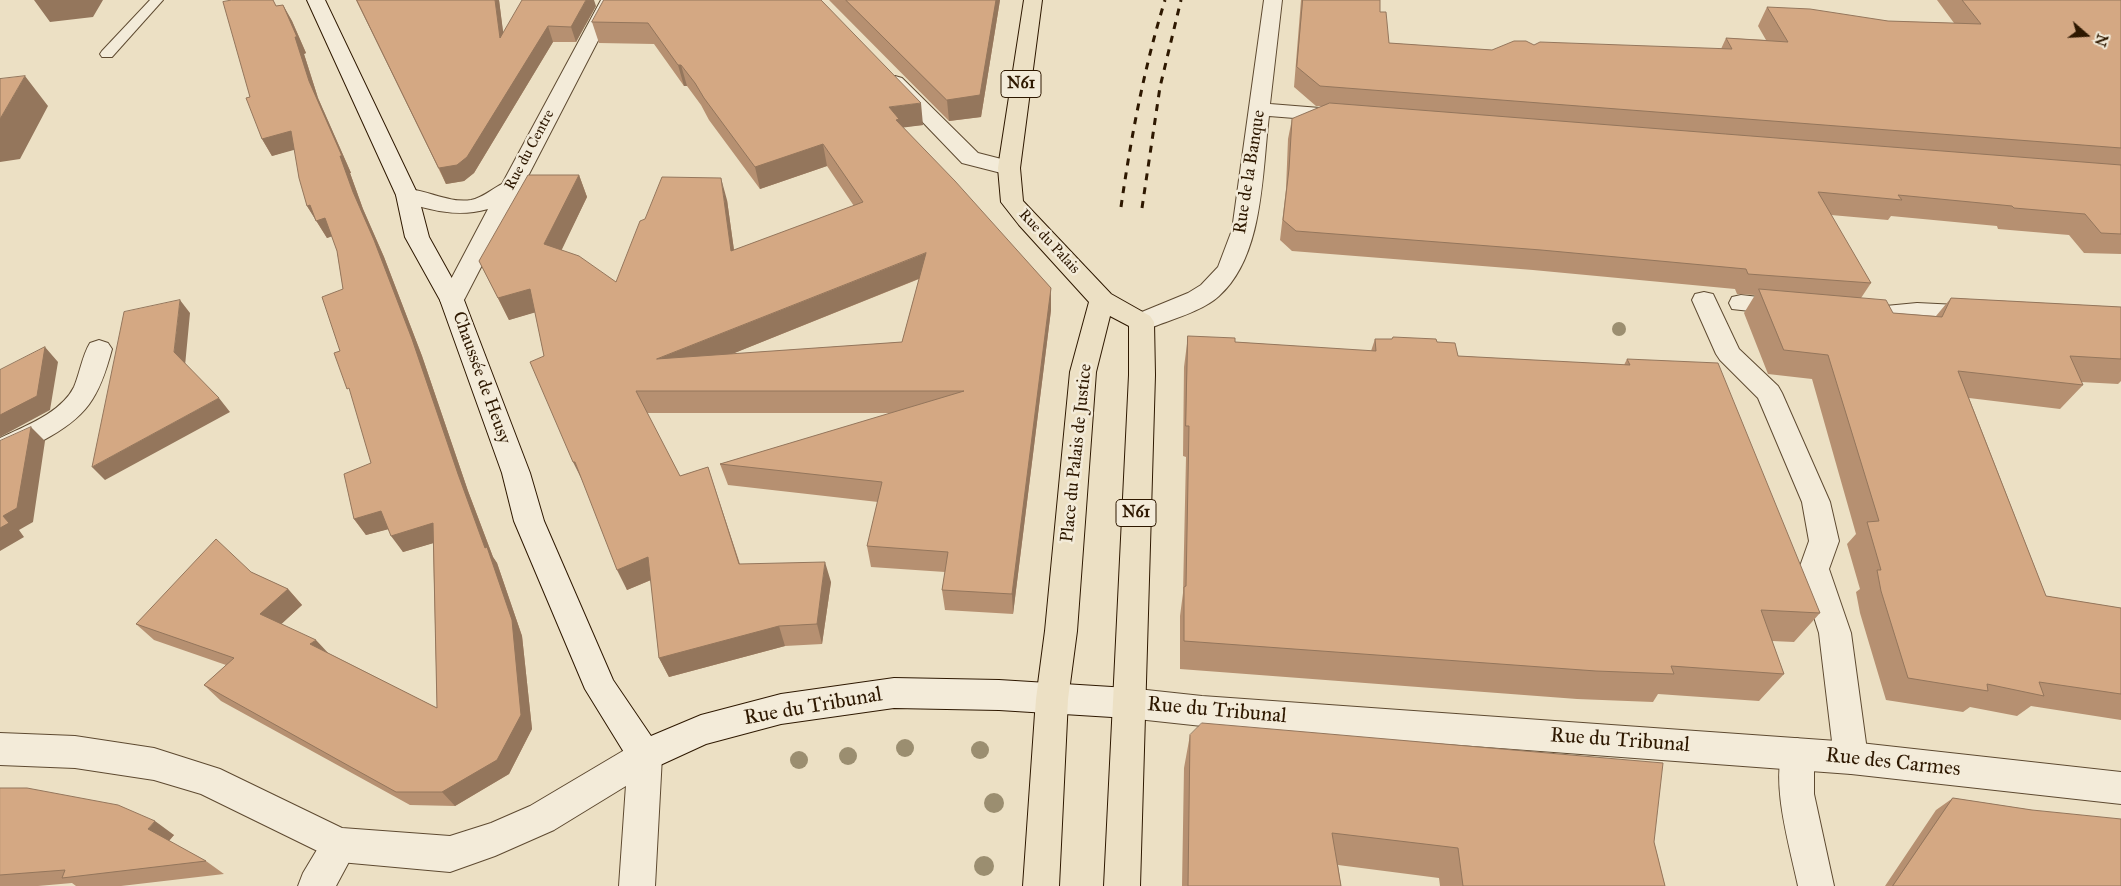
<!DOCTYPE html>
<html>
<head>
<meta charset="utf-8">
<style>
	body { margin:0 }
	#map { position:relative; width:2121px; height:886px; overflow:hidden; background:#ece0c4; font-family:"IM FELL Great Primer",serif }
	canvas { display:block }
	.north { position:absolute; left:2061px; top:10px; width:50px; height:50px; -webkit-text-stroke:4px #f3ebd9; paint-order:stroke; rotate:109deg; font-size:14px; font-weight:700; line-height:20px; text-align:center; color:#2e1800 }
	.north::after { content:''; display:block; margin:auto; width:18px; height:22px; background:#2e1800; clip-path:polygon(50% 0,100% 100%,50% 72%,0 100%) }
</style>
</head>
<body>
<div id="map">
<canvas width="2121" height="886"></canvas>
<div class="north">N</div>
</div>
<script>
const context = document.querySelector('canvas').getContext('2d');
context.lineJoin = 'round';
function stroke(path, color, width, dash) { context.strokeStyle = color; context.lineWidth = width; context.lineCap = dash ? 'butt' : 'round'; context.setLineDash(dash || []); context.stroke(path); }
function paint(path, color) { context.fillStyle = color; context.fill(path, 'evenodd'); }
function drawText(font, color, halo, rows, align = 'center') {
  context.font = font + ' "IM FELL Great Primer",serif'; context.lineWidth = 5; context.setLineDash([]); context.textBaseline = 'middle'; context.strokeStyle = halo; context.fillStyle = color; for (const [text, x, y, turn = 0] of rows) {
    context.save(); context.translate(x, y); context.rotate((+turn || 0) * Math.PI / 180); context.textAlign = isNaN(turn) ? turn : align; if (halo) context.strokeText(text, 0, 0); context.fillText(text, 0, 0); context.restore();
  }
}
const service = new Path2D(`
	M 150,0 L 163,0 L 112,57 L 102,57 L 100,54 L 102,51 Z`);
const minor = new Path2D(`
	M 601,0 L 619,0 L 464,300 L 461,306 L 452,308 L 443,306 L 440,300 L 488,209 C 456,218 430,210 399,200 L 396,195 L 399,190 C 420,185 445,204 471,200 C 482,198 492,189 502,184 Z
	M 1264,0 L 1282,0 L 1270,104 L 1345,110 L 1352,112 L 1355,116 L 1352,120 L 1345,122 L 1269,116 C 1262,172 1264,256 1219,296 C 1203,311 1170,320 1150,328 L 1141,331 L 1132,328 L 1128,322 L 1132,316 L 1188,293 L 1201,285 L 1218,267 L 1232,230 Z
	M 895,76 L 902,78 L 978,153 L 1017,163 L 1020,168 L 1017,173 L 1009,175 L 962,163 L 888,86 L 885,82 L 888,78 Z
	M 1704,292 L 1713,294 L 1739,349 L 1778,386 L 1782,393 L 1830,502 L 1839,541 L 1829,569 L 1851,633 L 1868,758 L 1863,769 L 1851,774 L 1839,769 L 1834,758 L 1819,633 L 1799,569 L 1809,541 L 1802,502 L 1758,398 L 1720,360 L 1716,354 L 1692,300 L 1695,294 Z
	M 1741,295 L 1795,301 L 1798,307 L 1795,313 L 1786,315 L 1732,309 L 1729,303 L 1732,297 Z
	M 1917,303 L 1978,306 L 1987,308 L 1990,314 L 1987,320 L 1978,322 L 1917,319 L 1875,323 L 1850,320 L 1847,314 L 1850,308 L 1859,306 L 1875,307 Z
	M 99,340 L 108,343 L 112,349 C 99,398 87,417 42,441 C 29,448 15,456 0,460 L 0,438 C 25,426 61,413 74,387 C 80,373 82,356 90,343 Z
	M 1797,738 L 1809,743 L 1814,754 L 1814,794 L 1834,886 L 1798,886 C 1790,847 1769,779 1785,743 Z
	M 645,740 L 657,745 L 662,756 L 655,886 L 619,886 L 628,756 L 633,745 Z
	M 340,828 L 353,833 L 358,845 L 336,886 L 298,886 L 303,873 L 327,833 Z`);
const tertiary = new Path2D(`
	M 1128,688 L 1202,696 L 1851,742 L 2121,772 L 2121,804 L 1851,774 L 1202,726 L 1128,718 L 1116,713 L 1112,703 L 1116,693 Z
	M 0,733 L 75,736 L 154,748 L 220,769 L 342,828 L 450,836 L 491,823 L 530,806 L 633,745 L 645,740 L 657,745 L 662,756 L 657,767 L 554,830 L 495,856 L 450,872 L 340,862 L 201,794 L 154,780 L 75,768 L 0,765 Z`);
const secondary = new Path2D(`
	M 307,0 L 325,0 L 418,195 L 429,237 L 464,300 L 530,473 L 544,521 L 613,680 L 651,736 L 701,715 L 781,694 L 894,678 L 999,680 L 1128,688 L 1140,693 L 1144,703 L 1140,713 L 1128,718 L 999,710 L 894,708 L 781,724 L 706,744 L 645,772 L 633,767 L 585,689 L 514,521 L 502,473 L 440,300 L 405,237 L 396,195 Z`);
const primary = new Path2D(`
	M 1024,0 L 1042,0 L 1020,168 L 1023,201 L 1111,294 L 1150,316 L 1154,322 L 1155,375 L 1140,886 L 1104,886 L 1129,375 L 1129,326 L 1110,316 L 1096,372 L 1077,631 L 1068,699 L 1059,886 L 1023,886 L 1036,699 L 1045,631 L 1070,372 L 1089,302 L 1019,225 L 1001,202 L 998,168 Z`);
stroke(service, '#5e4a31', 2);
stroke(minor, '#5e4a31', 2);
stroke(tertiary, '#5e4a31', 2);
stroke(secondary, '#2e1800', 2);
stroke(primary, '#2e1800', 2);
paint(service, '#f3ebd9');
paint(minor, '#f3ebd9');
paint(tertiary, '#f3ebd9');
paint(secondary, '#f3ebd9');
paint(primary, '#ece0c4');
stroke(new Path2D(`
	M 1121,207 C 1131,137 1144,68 1165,0
	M 1142,208 L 1160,87 L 1181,0`), '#2e1800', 3, [7, 7]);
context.fillStyle = '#9b8e70';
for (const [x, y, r] of [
	[1619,329,7],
	[905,748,9],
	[980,750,9],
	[848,756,9],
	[799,760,9],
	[994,803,10],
	[984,866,10]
]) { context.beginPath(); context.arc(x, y, r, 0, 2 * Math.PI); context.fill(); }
paint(new Path2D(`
	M 232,0 L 273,0 L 276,6 L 283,5 L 292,21 L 306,53 L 304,54 L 318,98 L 351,173 L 350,173 L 363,209 L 384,257 L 422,356 L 468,491 L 493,557 L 497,563 L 522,636 L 532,729 L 509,774 L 455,806 L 410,805 L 221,701 L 204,685 L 226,665 L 154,640 L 136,624 L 251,572 L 288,589 L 302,605 L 281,624 L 328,653 L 437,708 L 433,543 L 403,552 L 388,529 L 366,535 L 354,519 L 371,463 L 340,351 L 343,289 L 337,251 L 332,236 L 327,238 L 307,206 L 294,149 L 272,156 L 262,139 L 250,97 Z
	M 356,0 L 499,0 L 503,33 L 596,6 L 576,42 L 553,42 L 474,173 L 464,181 L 446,184 Z
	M 604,0 L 923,125 L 903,127 L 1051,288 L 1051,310 L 1013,614 L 945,610 L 942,590 L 945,572 L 871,567 L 867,546 L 878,502 L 728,485 L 720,464 L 892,413 L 647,413 L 680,476 L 708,467 L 740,564 L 831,582 L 822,644 L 785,646 L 669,677 L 659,658 L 651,580 L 627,590 L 544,356 L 535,312 L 509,320 L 479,261 L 579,175 L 587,197 L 561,250 L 616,282 L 727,200 L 734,250 L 854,206 L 827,166 L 760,189 L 709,120 L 701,105 L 687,86 L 684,86 L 654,44 L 599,43 L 592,22 ZM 919,279 L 902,342 L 732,354 Z
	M 829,0 L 1000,0 L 981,117 L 949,121 Z
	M 1301,0 L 1380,0 L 1380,12 L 1389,43 L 1492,50 L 1534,45 L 1721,49 L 1726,38 L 1766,40 L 1758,26 L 1767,7 L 1888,21 L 1954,23 L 1937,0 L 2121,0 L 2121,254 L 2084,253 L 2069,235 L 1998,229 L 1997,226 L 1891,216 L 1888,220 L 1831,215 L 1871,283 L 1861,298 L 1893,313 L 1936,316 L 1951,298 L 2121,307 L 2121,381 L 2118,384 L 2081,382 L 2083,385 L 2060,409 L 1969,398 L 2046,596 L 2121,608 L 2121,720 L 2031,706 L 2017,716 L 1970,707 L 1963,712 L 1886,700 L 1860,613 L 1856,592 L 1860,589 L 1847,544 L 1856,534 L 1812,379 L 1768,374 L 1744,313 L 1755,295 L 1737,294 L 1735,289 L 1533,270 L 1292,251 L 1280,240 L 1286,189 L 1288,139 L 1292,119 L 1322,106 L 1316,106 L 1294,87 Z
	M 1188,336 L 1235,342 L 1371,351 L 1375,339 L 1437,342 L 1458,356 L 1624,365 L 1627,359 L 1820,613 L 1794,642 L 1772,641 L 1784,674 L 1759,701 L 1658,694 L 1653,702 L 1577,699 L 1180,669 L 1180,616 L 1183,593 L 1186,457 L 1183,456 L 1184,367 Z
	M 1190,735 L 1654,842 L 1665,886 L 1440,886 L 1439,878 L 1338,865 L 1341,886 L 1182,886 L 1184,768 Z
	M 0,788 L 174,835 L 169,841 L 206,861 L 224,874 L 121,886 L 76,886 L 72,883 L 38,886 L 0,886 Z
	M 1953,798 L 2032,810 L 2121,886 L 1885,886 L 1936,810 Z`), '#b69071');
paint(new Path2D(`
	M 34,0 L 103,0 L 93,17 L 50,22 Z
	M 495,0 L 499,0 L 506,54 L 500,38 Z
	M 586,0 L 594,0 L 596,6 L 576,42 L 571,27 Z
	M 996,0 L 1000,0 L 981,117 L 949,121 L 947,100 Z
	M 283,5 L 292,21 L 306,53 L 304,54 L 318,98 L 351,173 L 350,173 L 363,209 L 384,257 L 422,356 L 468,491 L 493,557 L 497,563 L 522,636 L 532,729 L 509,774 L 455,806 L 442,792 L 485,548 L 353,192 L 309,81 Z
	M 548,26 L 553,42 L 474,173 L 464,181 L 446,184 L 439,168 Z
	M 678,65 L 681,65 L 687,86 L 684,86 Z
	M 25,76 L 48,106 L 20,159 L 0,162 L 0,119 Z
	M 921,103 L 923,125 L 900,128 L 889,107 Z
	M 291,131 L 301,148 L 272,156 L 262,139 Z
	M 823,144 L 827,166 L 760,189 L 755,167 Z
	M 579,175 L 587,197 L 554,266 L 544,244 Z
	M 721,178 L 727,200 L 737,272 L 731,251 Z
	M 310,205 L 325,218 L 336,235 L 327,238 L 307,206 Z
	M 926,253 L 928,275 L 665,381 L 657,359 Z
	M 1051,288 L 1051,310 L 1013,614 L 1012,594 Z
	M 530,289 L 540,311 L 509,320 L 498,298 Z
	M 180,300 L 190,313 L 185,366 L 174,352 Z
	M 45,347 L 58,362 L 50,410 L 0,437 L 0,415 Z
	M 219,398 L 230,412 L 105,480 L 92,467 Z
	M 31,427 L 45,441 L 33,522 L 19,530 L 24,537 L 0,551 L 0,528 Z
	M 573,462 L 575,462 L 584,484 Z
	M 708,467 L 715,489 L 746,584 L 739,564 Z
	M 381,511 L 393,528 L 366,535 L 354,519 Z
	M 433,523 L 444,540 L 403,552 L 391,536 Z
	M 648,557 L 658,577 L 627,590 L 617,570 Z
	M 825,562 L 831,582 L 822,644 L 817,624 Z
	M 288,589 L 302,605 L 275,630 L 260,614 Z
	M 779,626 L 785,646 L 669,677 L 659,658 Z
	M 316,640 L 330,655 L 310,644 Z
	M 155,821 L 174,835 L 167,843 L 148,829 Z`), '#94765c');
const building = new Path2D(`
	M 232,0 L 273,0 L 276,6 L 283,5 L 297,37 L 295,37 L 309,81 L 342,156 L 340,156 L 353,192 L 374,240 L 412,339 L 458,474 L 485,548 L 487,547 L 512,620 L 521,715 L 497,760 L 442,792 L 396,792 L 349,766 L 204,685 L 234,658 L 136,624 L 216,539 L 251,572 L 288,589 L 260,614 L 316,640 L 310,644 L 437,708 L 433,523 L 391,536 L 381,511 L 354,519 L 344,474 L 371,463 L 349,388 L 347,389 L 334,353 L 340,351 L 322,297 L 343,289 L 337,251 L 325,218 L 316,221 L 310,205 L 307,206 L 299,178 L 291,131 L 262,139 L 246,98 L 250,97 L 223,2 Z
	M 357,0 L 495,0 L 500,38 L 522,0 L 586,0 L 571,27 L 548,26 L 467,157 L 457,165 L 439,168 Z
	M 604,0 L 821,0 L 921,103 L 889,107 L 899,119 L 896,120 L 955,181 L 1051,288 L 1012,594 L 942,590 L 948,552 L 867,546 L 882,482 L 720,464 L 964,391 L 636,391 L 680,476 L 708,467 L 739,564 L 825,562 L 817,624 L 779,626 L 659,658 L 648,557 L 617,570 L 575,462 L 573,462 L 530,362 L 544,356 L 530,289 L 498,298 L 479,261 L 528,175 L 579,175 L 544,244 L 579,256 L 616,282 L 640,221 L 645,219 L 662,177 L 721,178 L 731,251 L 863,202 L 823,144 L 755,167 L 704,98 L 695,83 L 681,65 L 678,65 L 648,23 L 592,22 ZM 926,253 L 902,342 L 657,359 Z
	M 846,0 L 996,0 L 980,95 L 947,100 Z
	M 1303,0 L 1380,0 L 1380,12 L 1386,12 L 1389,43 L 1492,50 L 1514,41 L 1526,41 L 1534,45 L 1540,42 L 1732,49 L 1726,38 L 1788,42 L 1767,7 L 1810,9 L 1888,21 L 1981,24 L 1962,0 L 2121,0 L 2121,148 L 1320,86 L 1297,67 Z
	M 25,76 L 0,119 L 0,79 Z
	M 1330,103 L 2121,165 L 2121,234 L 2101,233 L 2085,214 L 2014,208 L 2012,206 L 1898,195 L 1902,200 L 1818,192 L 1871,283 L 1748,274 L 1746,269 L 1541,250 L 1296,231 L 1283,220 L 1289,169 L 1292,119 Z
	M 1759,289 L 1886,300 L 1893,313 L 1942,317 L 1951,298 L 2121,307 L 2121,359 L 2070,356 L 2083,385 L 1958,371 L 2046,596 L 2121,608 L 2121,694 L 2039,682 L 2044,696 L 1987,684 L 1988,691 L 1908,678 L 1881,591 L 1877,570 L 1881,570 L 1867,522 L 1879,521 L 1828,355 L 1784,350 Z
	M 180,300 L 174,352 L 219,398 L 92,467 L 124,312 Z
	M 1188,336 L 1235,338 L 1235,342 L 1376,351 L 1375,339 L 1392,339 L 1393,337 L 1436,339 L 1437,342 L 1455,343 L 1458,356 L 1630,365 L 1627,359 L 1718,363 L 1820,613 L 1761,610 L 1784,674 L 1671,666 L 1674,674 L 1596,671 L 1184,641 L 1184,587 L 1186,586 L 1189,426 L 1186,426 Z
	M 45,347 L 37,396 L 0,415 L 0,370 Z
	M 31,427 L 17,508 L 3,516 L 9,523 L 0,528 L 0,441 Z
	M 1202,723 L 1663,763 L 1654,842 L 1665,886 L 1463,886 L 1458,848 L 1332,833 L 1341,886 L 1188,886 L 1190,735 Z
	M 0,788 L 27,788 L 118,805 L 155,821 L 148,829 L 206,861 L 62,878 L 65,870 L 0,875 Z
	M 1953,798 L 2032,810 L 2121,819 L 2121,886 L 1893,886 Z`);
paint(building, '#d4a883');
stroke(building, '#94765c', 1);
drawText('15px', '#2e1800', '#f3ebd9', [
	["Rue du Centre",530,150,-62],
	["Rue du Palais",1049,242,47]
]);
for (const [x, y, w] of [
	[1021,84,40],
	[1136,513,40]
]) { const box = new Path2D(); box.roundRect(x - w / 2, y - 13.5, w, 27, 4); context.fillStyle = '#f3ebd9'; context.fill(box); stroke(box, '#2e1800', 1); }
drawText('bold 16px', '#2e1800', null, [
	["N61",1021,84],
	["N61",1136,513]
]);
drawText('18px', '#2e1800', '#f3ebd9', [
	["Rue de la Banque",1250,172,-81],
	["Chaussée de Heusy",481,378,70],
	["Place du Palais de Justice",1077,453,-84]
]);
drawText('21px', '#2e1800', '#f3ebd9', [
	["Rue du Tribunal",813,707,-10],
	["Rue du Tribunal",1217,711,5],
	["Rue du Tribunal",1620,741,4],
	["Rue des Carmes",1893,763,6]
]);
</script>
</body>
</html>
